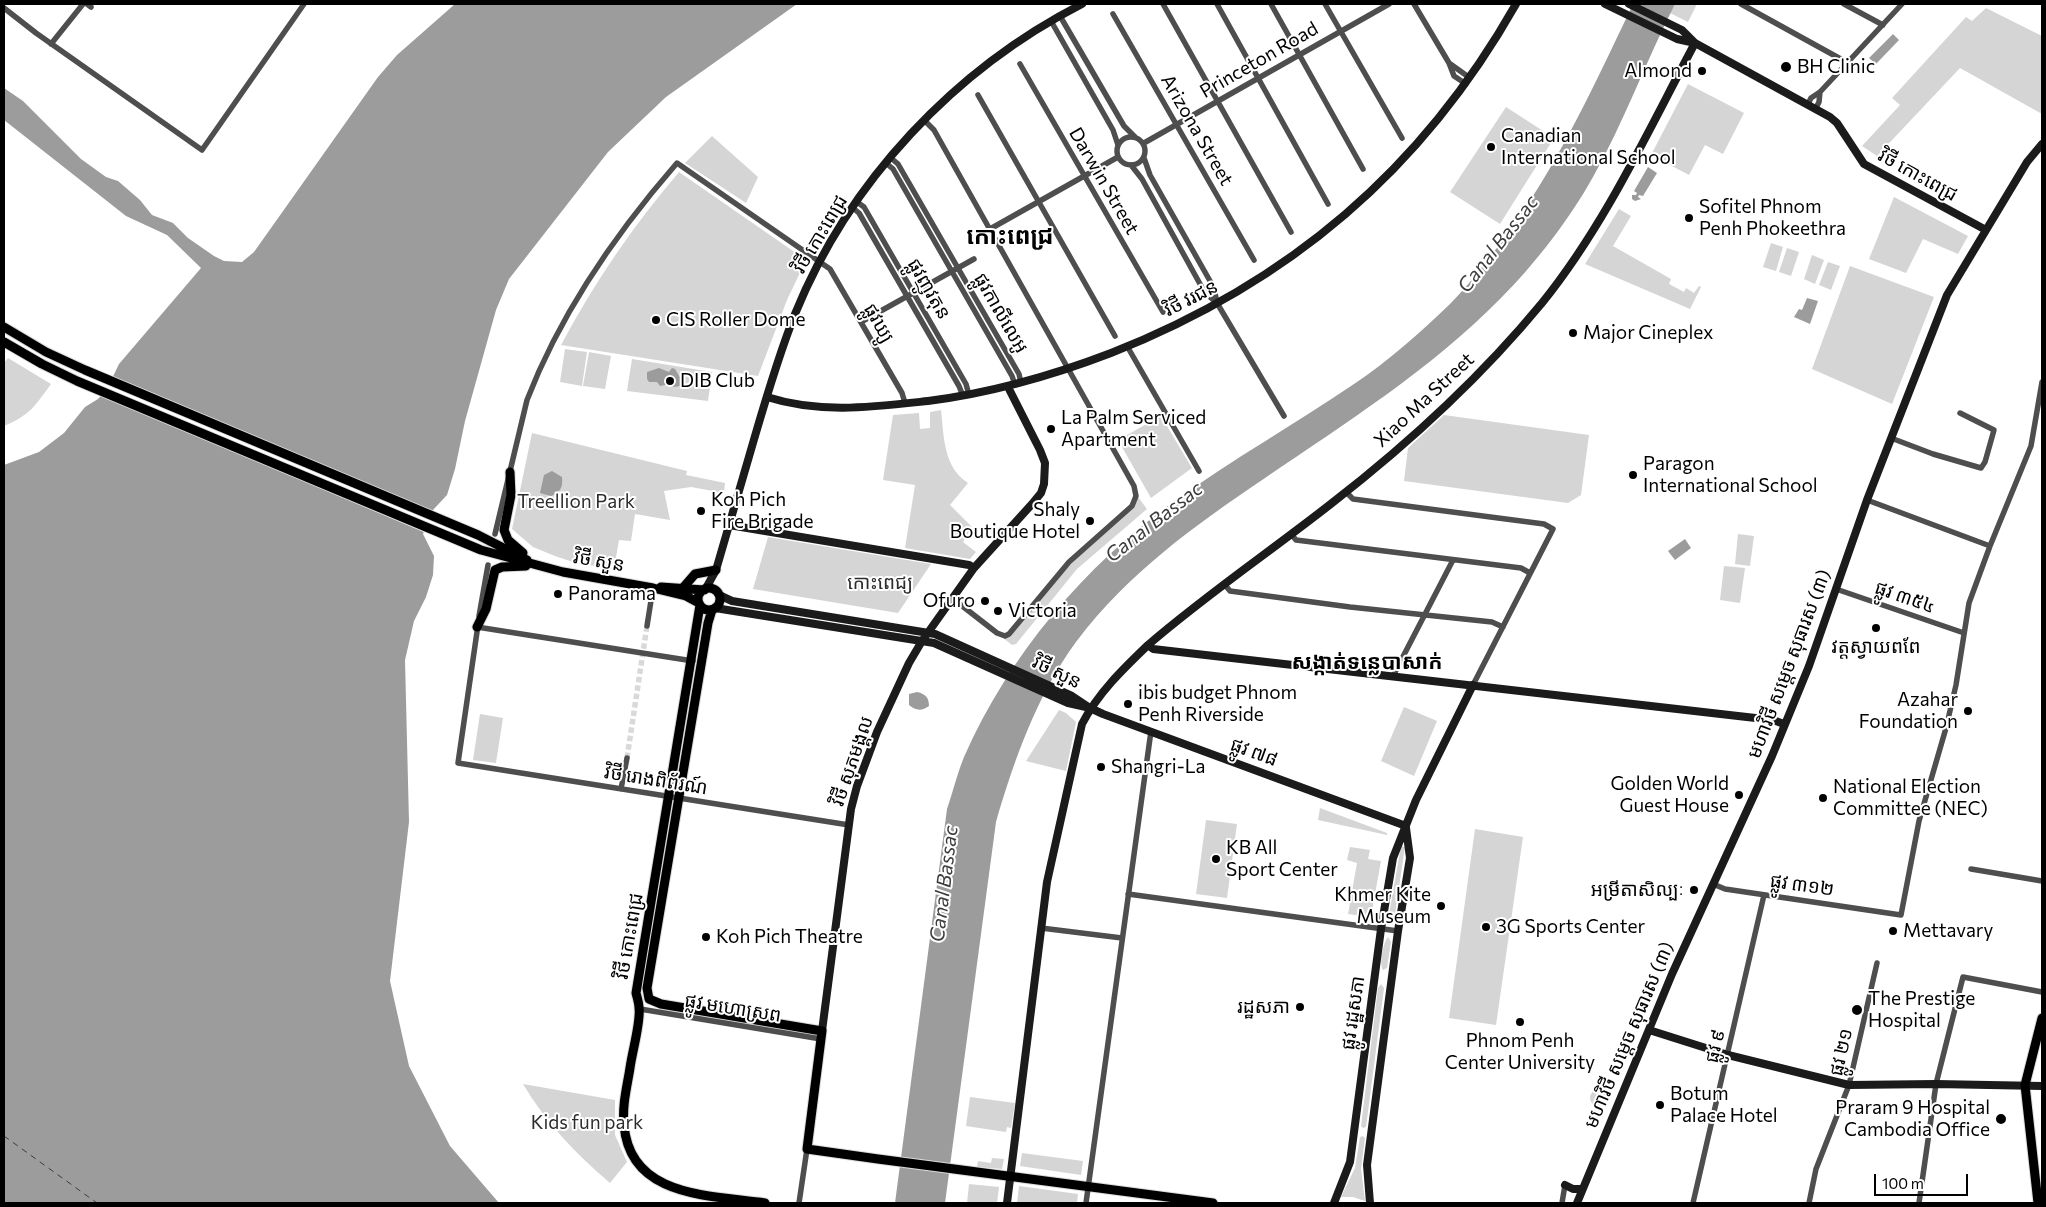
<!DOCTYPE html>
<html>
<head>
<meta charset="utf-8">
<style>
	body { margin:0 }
	#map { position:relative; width:2046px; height:1207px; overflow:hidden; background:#fff; font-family:Commissioner,sans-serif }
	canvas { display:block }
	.frame { position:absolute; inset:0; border:5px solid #000; pointer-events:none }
	.scale { position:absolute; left:1874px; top:1174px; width:94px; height:22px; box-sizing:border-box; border:2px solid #000; border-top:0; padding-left:6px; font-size:15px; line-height:18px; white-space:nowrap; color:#000; -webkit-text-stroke:4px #fff; paint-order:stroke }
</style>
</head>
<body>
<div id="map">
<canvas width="2046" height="1207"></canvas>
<div class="frame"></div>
<div class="scale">100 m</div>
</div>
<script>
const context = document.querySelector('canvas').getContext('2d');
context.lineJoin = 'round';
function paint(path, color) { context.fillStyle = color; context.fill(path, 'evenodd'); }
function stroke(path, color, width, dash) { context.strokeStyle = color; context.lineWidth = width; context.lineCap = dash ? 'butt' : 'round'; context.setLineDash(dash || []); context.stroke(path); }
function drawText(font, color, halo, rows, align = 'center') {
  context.font = font + ' Commissioner,"Noto Sans Khmer",sans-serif'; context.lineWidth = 4; context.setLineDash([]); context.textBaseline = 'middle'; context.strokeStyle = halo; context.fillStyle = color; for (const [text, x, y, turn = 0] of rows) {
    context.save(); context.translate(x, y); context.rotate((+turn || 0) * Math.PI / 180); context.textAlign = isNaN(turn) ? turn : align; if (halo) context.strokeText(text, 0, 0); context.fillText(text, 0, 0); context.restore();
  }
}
paint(new Path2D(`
	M 1675,4 L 1697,4 L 1688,22 L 1670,13 Z
	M 1986,8 L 2042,36 L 2042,114 L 1960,68 L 1877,156 L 1862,146 L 1900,105 L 1892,98 L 1966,17 L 1972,21 Z
	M 1688,84 L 1744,113 L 1723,154 L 1705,145 L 1689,175 L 1651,155 Z
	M 1506,107 L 1554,138 L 1500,224 L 1450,192 Z
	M 712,136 L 758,177 L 746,203 L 685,163 Z
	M 679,172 L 806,260 L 787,300 L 758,376 L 561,345 C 594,283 633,226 679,172 Z
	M 1894,197 L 1968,236 L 1958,254 L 1923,239 L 1906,273 L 1869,259 Z
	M 1619,209 L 1631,216 L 1613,246 L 1671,279 L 1669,284 L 1684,292 L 1686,288 L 1694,293 L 1699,286 L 1701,287 L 1690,309 L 1585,264 Z
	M 1771,243 L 1783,247 L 1776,271 L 1763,267 Z
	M 1787,248 L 1799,252 L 1791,276 L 1779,272 Z
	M 1812,255 L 1824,260 L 1815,284 L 1804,279 Z
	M 1828,262 L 1840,266 L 1831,290 L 1819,285 Z
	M 1850,266 L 1934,297 L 1892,404 L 1812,369 Z
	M 565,349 L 587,352 L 582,386 L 560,382 Z
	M 589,352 L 611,356 L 605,389 L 583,386 Z
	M 8,358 L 51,384 C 35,406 30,415 4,426 L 4,363 Z
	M 632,359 L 712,372 L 708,401 L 627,391 Z
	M 941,410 C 944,436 943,467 968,483 L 950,505 L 972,527 L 963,542 L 976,552 L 970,559 L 905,548 L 915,485 L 883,480 L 893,415 L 919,413 L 920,429 L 930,428 L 930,412 Z
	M 1444,415 L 1589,435 L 1581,495 L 1568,503 L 1404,481 L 1408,448 Z
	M 1161,416 L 1192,468 L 1151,498 L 1118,440 Z
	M 532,433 L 687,471 L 686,475 L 725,483 L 724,493 L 691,487 L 664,491 L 670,520 L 635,514 L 631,541 L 619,540 L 614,569 L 576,563 L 555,556 L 533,547 L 512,529 Z
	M 1138,497 L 1147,509 L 1077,569 L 1016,644 L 1012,645 L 997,633 L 1005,636 L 1046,589 Z
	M 1738,534 L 1754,536 L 1750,566 L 1735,564 Z
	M 768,537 L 931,564 L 898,613 L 753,589 Z
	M 1724,566 L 1745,568 L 1740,603 L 1720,600 Z
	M 1404,707 L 1437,721 L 1414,776 L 1381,761 Z
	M 1059,710 L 1066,713 L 1076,722 L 1066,771 L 1026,761 Z
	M 480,714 L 503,718 L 496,763 L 473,760 Z
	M 1320,808 L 1387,833 L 1387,835 L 1318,820 Z
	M 1206,820 L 1237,824 L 1227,898 L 1196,894 Z
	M 1475,829 L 1523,837 L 1496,1025 L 1449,1018 Z
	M 1401,846 L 1405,847 L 1394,921 L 1390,923 L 1388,920 Z
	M 1350,847 L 1370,850 L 1368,859 L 1381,861 L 1371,916 L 1369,917 L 1348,914 L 1357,863 L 1347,860 Z
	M 1388,937 L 1391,942 L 1387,968 L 1383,970 C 1379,964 1383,943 1388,937 Z
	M 1381,984 L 1384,988 L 1366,1127 L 1363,1128 L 1361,1126 L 1378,988 Z
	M 523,1084 L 615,1100 L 615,1135 L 627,1162 L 610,1183 C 576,1154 546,1123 523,1084 Z
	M1590 1098a9 9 0 1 1 18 0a9 9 0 1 1-18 0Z
	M 970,1097 L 1015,1103 L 1011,1128 L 1007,1127 L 1006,1132 L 966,1126 Z
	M 1363,1136 L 1365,1138 L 1361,1169 L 1365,1201 L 1353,1197 L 1341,1197 L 1355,1168 L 1360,1137 Z
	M 1022,1153 L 1083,1161 L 1081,1175 L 1020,1166 Z
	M 992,1158 L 1004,1159 L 1002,1169 L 977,1167 L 978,1161 L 991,1163 Z
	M 969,1184 L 999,1187 L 997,1203 L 967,1203 Z
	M 1019,1186 L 1078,1194 L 1077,1203 L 1017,1203 Z`), '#d5d5d5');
paint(new Path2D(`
	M 455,4 L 797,4 L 666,97 L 608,152 L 509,279 L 496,310 L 465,421 L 455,469 L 447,495 L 432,511 L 423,534 L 434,556 L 433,575 L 426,597 L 414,621 L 405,660 L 409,822 L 390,981 L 409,1066 L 450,1146 L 499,1203 L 4,1203 L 4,465 L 39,452 L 64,433 L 85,407 L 98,399 L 107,389 L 119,364 L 201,268 L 167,235 L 126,216 L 4,120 L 4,88 L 23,101 L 81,159 L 106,177 L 118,181 L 140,200 L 152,215 L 173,223 L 188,238 L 214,256 L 224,261 L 242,262 L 254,252 L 378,77 L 397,55 Z
	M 1633,4 L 1675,4 C 1646,61 1624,122 1593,177 C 1569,220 1535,264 1500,299 C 1430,370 1347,422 1265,478 C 1194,526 1128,573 1076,642 C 1037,695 1014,760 996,822 L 945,1203 L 895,1203 L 947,809 C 953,792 957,774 964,757 C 1009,655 1085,565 1176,500 C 1233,459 1295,424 1354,384 C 1388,361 1420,333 1450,304 C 1463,291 1474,277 1485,263 C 1549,185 1590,94 1633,4 Z
	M 1893,34 L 1899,40 L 1876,64 L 1869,58 Z
	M 1648,167 L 1657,173 L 1643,196 L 1639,195 L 1638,197 L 1641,199 L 1635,201 L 1632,199 L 1632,195 L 1636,195 L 1637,193 L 1634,191 Z
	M 1807,298 L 1818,301 L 1810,324 L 1794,317 L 1799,309 L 1802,310 Z
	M 659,368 L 669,372 L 672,368 L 675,369 L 681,379 L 680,386 L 674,387 L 669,384 L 660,386 L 657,382 L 649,382 L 647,379 L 647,372 Z
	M 552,471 L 562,477 C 563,487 561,492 551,496 L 540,493 L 544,475 Z
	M 1685,539 L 1691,548 L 1675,560 L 1668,551 Z
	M 917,692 C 926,694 929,698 929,706 C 922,711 916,711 909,705 L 909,694 Z`), '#9c9c9c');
paint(new Path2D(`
	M 112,376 L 435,512 L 426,533 L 99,394 Z`), '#fff');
stroke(new Path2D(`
	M 4,1136 L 97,1203`), '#3d3d3d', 1, [6, 5]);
stroke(new Path2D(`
	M 627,758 L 647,626`), '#d9d9d9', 5.5, [5.5, 3]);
const primary = new Path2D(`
	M 4,327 L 46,352 L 85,370 L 478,535 L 527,560
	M 4,342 L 42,364 L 77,381 L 481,550 L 563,572 L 653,588 L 686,596 L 699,603
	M 510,472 L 511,495 L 504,530 L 508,540 L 523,553
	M 661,587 L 704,590
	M698 599a11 11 0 1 1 22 0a11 11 0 1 1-22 0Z
	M 682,589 L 695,574 L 716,570
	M 700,605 L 636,993 C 637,997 639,1003 639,1008 C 641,1022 632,1052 630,1068 C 627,1087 622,1105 624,1125 C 630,1198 710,1195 765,1203
	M 712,610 L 708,623 L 647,988 L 649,999 L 661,1004 L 822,1031 L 807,1149 L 878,1159 L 1213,1203
	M 477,627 L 486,609 L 495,570 L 502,567 L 526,566
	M 2038,1203 L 2025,1085 L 2042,1018`);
stroke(primary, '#dbdbdb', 11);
stroke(new Path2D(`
	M 87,4 L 91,7
	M 1163,4 L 1291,232
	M 1217,4 L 1328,204
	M 1271,4 L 1363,169
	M 1325,4 L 1402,138
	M 1414,4 L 1449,63 L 1454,76 L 1466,84
	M 1741,4 L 1848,63
	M 1844,4 L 1883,25
	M 4,8 L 36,33 L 202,150 L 304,4
	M 1113,14 L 1254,260
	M 1060,16 L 1124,126 L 1135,137
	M 1051,21 L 1113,130 L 1118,145
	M 51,44 L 83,4
	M 1449,63 L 1470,78
	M 1020,64 L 1163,312
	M 978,95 L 1115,336
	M 1808,104 L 1811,98 L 1820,92 L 1902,4
	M 1816,108 L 1819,102 L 1820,92
	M 924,120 L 934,130 L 1134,486 L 1136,496 L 1132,506 L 1069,562 L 1009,634 L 1005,636 L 997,633 L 952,598
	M1117 151a14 14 0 1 1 28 0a14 14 0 1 1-28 0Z
	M 1144,143 L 1389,4
	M 891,158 L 898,164 L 1019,374 L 1021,383
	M 1144,158 L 1150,175 L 1214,288 L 1217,303
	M 886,163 L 893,169 L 1012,376 L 1015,385
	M 1131,165 L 1142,179 L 1205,293 L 1217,303 L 1284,416
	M 857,202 L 864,207 L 966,384 L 969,395
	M 853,208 L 859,213 L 959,386 L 963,396
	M 990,229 L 1118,157
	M 861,322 L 974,259
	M 1127,346 L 1199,471
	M 1891,438 L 1933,454 L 1981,468 L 1985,462 L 1994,430 L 1960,413
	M 1346,492 L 1353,499 L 1544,524 L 1553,529 L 1473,685
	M 495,534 L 527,400 C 561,312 616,233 677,163 L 830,269 L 902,393 L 905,403
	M 1291,534 L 1296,540 L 1521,568 L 1530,573
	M 1990,546 L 2031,446 L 2042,382
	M 1225,585 L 1230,591 L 1350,607 L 1492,622 L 1503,627
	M 1836,589 L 1964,633
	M 479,616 L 488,565
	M 478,625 L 458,763 L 849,825
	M 647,626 L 653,588
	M 477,627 L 693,661
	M 1393,676 L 1453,560
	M 621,789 L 627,758
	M 1971,869 L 2042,881
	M 1713,884 L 1725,889 L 1901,915 L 1919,821 L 1946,728 L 1956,685 L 1969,603 L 1990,546 L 1867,500
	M 1128,894 L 1398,931
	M 1041,928 L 1122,938
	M 640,1009 L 821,1039
	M 799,1203 L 807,1149
	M 1086,1203 L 1151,731
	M 1562,1203 L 1565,1185
	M 1693,1203 L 1764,895
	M 1809,1203 L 1816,1169 L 1849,1085 L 1877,963
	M 1919,1203 L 1936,1084 L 1963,977 L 2042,992`), '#4e4e4e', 5.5);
stroke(new Path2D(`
	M 1605,4 L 1677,39 L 1695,43
	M 1629,4 L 1682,30 L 1695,43 L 1830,117 L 1837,123 L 1864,164 L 1986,230
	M 767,397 C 820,414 873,407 928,401 C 991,393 1051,376 1111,353 C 1289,283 1422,170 1516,4
	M 729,525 L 969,565 L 974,568
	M 705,590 L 716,570 C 729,526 742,481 755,436 C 767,395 779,354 795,314 C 849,181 955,69 1082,4
	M 719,595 L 732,601 L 935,634 L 1072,696 L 1090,708 L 1103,714 L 1406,826
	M 715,608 L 934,643 L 1068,703 L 1086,707
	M 1148,645 L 1153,649 L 1773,720 L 1784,724
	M 1649,1030 L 1728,1055 L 1849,1085 L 1936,1084 L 2042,1086
	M 822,1031 L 851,809 L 857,786 L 877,732 L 909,663 L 922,641 L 974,568 L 1032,504 L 1041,493 L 1044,484 L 1045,463 L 1040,450 L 1008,387
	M 1565,1185 L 1573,1189 L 1582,1189
	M 1007,1203 L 1047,882 L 1082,724 C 1098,693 1123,669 1148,645 C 1207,594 1271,551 1332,503 C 1408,444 1481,377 1542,303 C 1605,225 1648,131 1695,43
	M 1334,1203 L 1350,1162 L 1381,929 L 1393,858 L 1416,800 L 1473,685
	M 1370,1203 L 1367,1165 L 1398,931 L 1410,858 L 1406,828
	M 1577,1203 L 1672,974 L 1772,756 L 1809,666 L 1867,500 L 1947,295 L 2027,162 L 2042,144`), '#1b1b1b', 8);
stroke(primary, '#000', 9);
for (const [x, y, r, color] of [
	[1786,67,6,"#000"],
	[1702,71,5,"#000"],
	[1491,147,5,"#000"],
	[1689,218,5,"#000"],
	[656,320,5,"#000"],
	[1573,333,5,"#000"],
	[670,381,5,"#000"],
	[1051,429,5,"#000"],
	[1633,475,5,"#000"],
	[701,511,5,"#000"],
	[1090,521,5,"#000"],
	[558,594,5,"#000"],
	[985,601,5,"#000"],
	[998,611,5,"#000"],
	[1876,628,5,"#000"],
	[1128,704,5,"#000"],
	[1968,711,5,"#000"],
	[1101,767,5,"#000"],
	[1739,795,5,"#000"],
	[1823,798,5,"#000"],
	[1216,859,5,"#000"],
	[1694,890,5,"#000"],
	[1441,906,5,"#000"],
	[1486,927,5,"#000"],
	[1893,931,5,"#000"],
	[706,937,5,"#000"],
	[1300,1007,5,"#000"],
	[1857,1010,6,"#000"],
	[1520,1022,5,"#000"],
	[1660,1105,5,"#000"],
	[2001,1119,6,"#000"]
]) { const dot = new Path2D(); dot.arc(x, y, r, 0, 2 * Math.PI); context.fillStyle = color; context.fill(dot); stroke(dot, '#fff', 2); }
drawText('19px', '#000', '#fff', [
	["Princeton Road",1259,60,-30],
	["Arizona Street",1197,130,60],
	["វិថី កោះពេជ្រ",1918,175,29],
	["Darwin Street",1104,181,60],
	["វិថី កោះពេជ្រ",820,234,-59],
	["ផ្លូវញូវតុន",929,289,60],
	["វិថី វរជន",1191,298,-27],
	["ផ្លូវកាលីលេអូ",1001,313,60],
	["ផ្លូវឃ្យូ",879,323,60],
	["Xiao Ma Street",1424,400,-43],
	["វិថី សួន",599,561,10],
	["ផ្លូវ ៣៥៤",1905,597,19],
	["មហាវិថី សម្តេច សុធារស (៣)",1789,664,-69],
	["វិថី សួន",1057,672,26],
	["ផ្លូវ ៧៨",1254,752,20],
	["វិថី សុភមង្គល",852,761,-71],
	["វិថី រោងពិព័រណ៍",656,780,9],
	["ផ្លូវ ៣១២",1802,885,8],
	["វិថី កោះពេជ្រ",629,936,-80],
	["ផ្លូវ មហោស្រព",733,1008,9],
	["ផ្លូវ រដ្ឋសភា",1353,1013,-82],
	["មហាវិថី សម្តេច សុធារស (៣)",1629,1035,-67],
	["ផ្លូវ ៩",1715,1046,-77],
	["ផ្លូវ ២១",1841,1052,-77]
]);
drawText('19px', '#000', '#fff', [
	["BH Clinic",1797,67],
	["Almond",1692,71,"right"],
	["Canadian",1501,136],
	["International School",1501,158],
	["Sofitel Phnom",1699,207],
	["Penh Phokeethra",1699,229],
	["CIS Roller Dome",666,320],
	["Major Cineplex",1583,333],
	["DIB Club",680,381],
	["La Palm Serviced",1061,418],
	["Apartment",1061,440],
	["Paragon",1643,464],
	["International School",1643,486],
	["Koh Pich",711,500],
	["Fire Brigade",711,522],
	["Shaly",1080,510,"right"],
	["Boutique Hotel",1080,532,"right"],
	["Panorama",568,594],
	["Ofuro",975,601,"right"],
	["Victoria",1008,611],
	["វត្តស្វាយពពែ",1876,647,"center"],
	["ibis budget Phnom",1138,693],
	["Penh Riverside",1138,715],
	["Azahar",1958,700,"right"],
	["Foundation",1958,722,"right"],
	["Shangri-La",1111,767],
	["Golden World",1729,784,"right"],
	["Guest House",1729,806,"right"],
	["National Election",1833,787],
	["Committee (NEC)",1833,809],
	["KB All",1226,848],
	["Sport Center",1226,870],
	["អម្រីតាសិល្បៈ",1684,890,"right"],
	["Khmer Kite",1431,895,"right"],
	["Museum",1431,917,"right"],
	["3G Sports Center",1496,927],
	["Mettavary",1903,931],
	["Koh Pich Theatre",716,937],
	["The Prestige",1868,999],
	["Hospital",1868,1021],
	["រដ្ឋសភា",1290,1007,"right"],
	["Phnom Penh",1520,1041,"center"],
	["Center University",1520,1063,"center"],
	["Botum",1670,1094],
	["Palace Hotel",1670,1116],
	["Praram 9 Hospital",1990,1108,"right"],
	["Cambodia Office",1990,1130,"right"]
], 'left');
drawText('19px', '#2c2c2c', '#fff', [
	["Treellion Park",576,502],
	["កោះពេជ្យ",880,583],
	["Kids fun park",587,1123]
]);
drawText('italic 20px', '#3d3d3d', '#fff', [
	["Canal Bassac",1498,244,-52],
	["Canal Bassac",1154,522,-38],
	["Canal Bassac",944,884,-83]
]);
drawText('bold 21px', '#000', '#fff', [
	["សង្កាត់ទន្លេបាសាក់",1367,662]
]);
drawText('bold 24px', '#000', '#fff', [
	["កោះពេជ្រ",1010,236]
]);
</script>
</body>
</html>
